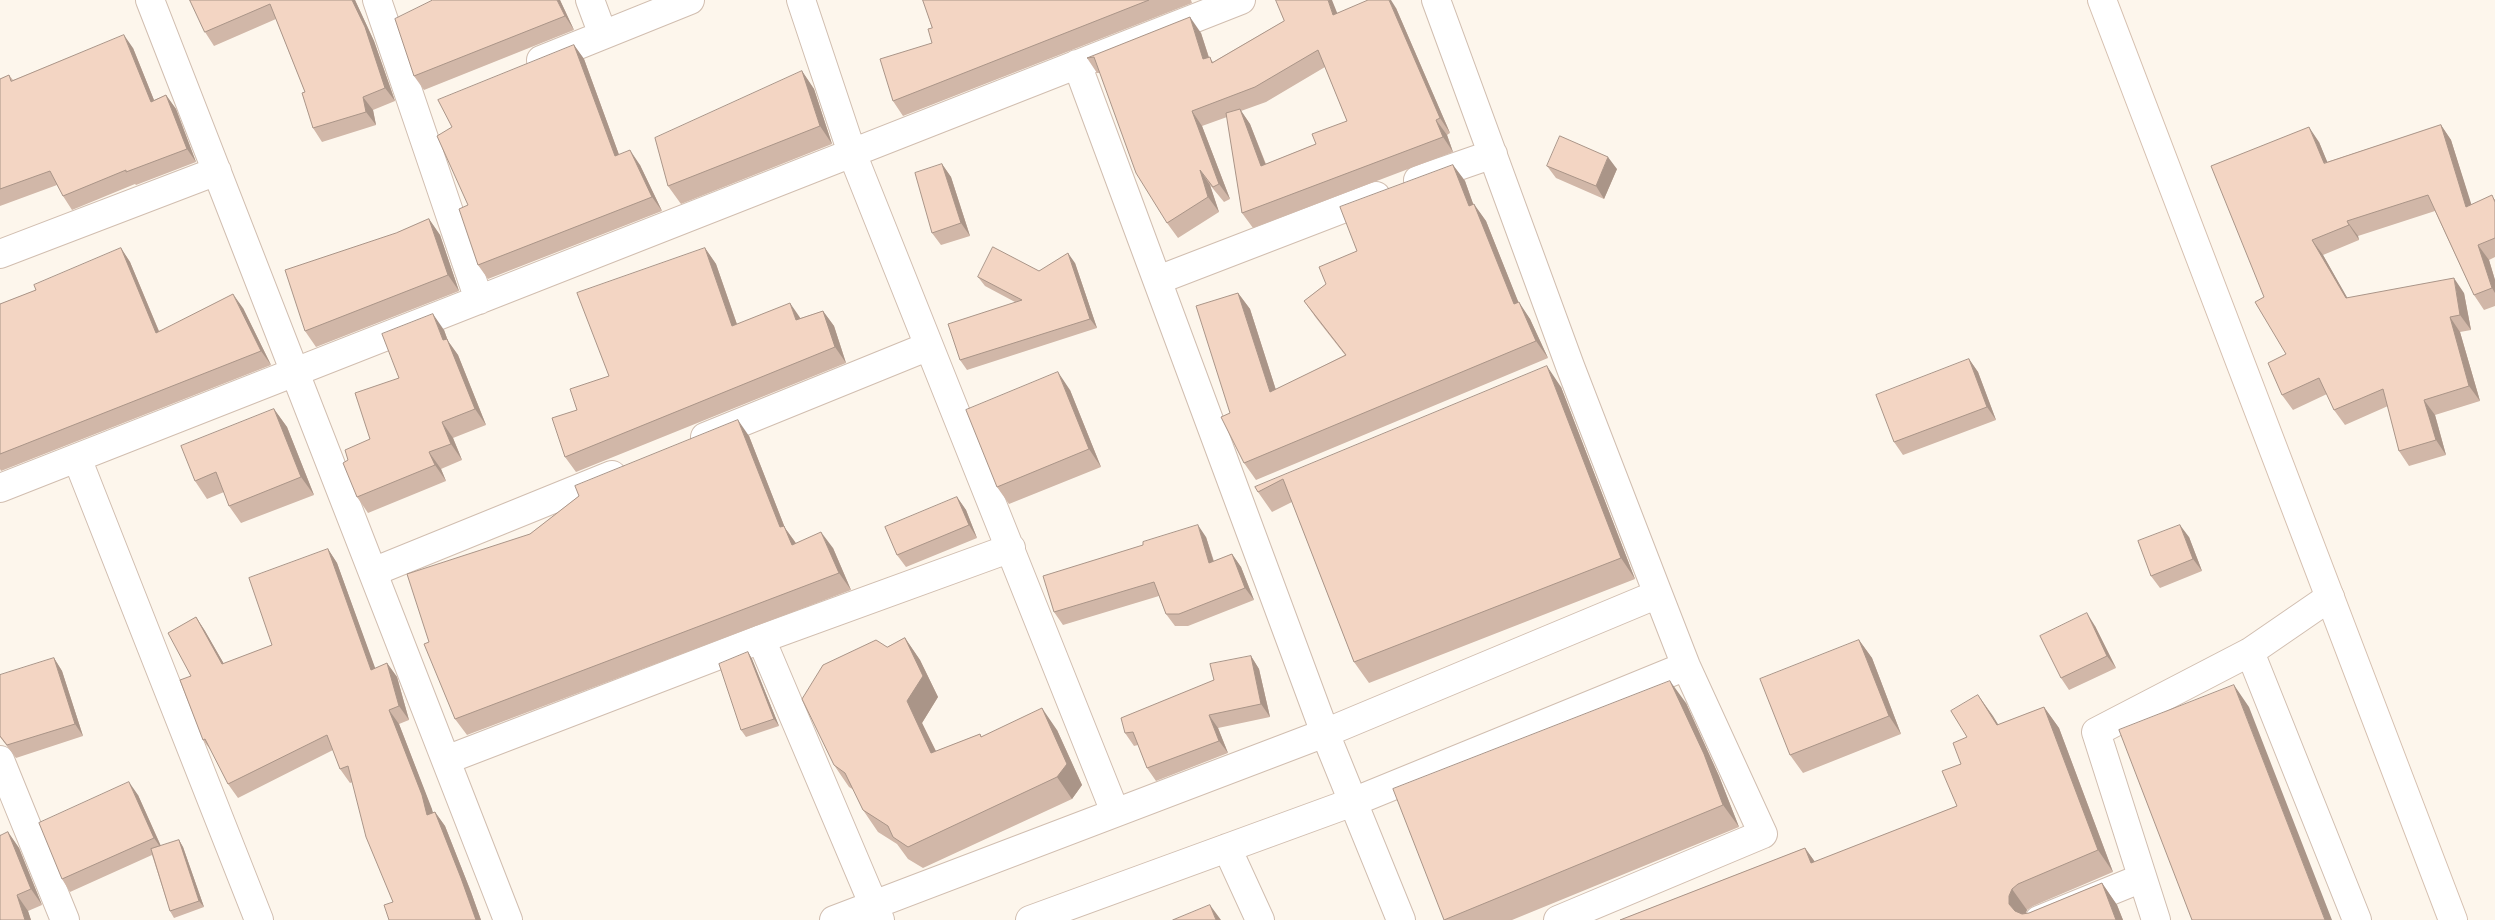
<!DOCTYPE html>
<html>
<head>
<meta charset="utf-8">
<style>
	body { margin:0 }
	canvas { display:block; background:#fdf6ec }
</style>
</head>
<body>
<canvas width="2495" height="920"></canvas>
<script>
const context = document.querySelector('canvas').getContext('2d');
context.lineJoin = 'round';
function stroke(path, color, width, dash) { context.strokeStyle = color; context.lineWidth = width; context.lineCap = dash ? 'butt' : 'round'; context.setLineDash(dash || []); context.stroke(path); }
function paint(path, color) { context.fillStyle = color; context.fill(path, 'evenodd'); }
const minor = new Path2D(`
	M 150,0 L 508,920
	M 377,0 L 479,300
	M 590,0 L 603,35
	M 801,0 L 852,153 L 1115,812
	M 1436,0 L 1570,366 L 1658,594 L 1686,666 L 1763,834 L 1558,920
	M 541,60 L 690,0
	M 1077,64 L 1325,733 L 1401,920
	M 1418,180 L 1493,154
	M 0,254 L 217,171
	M 1158,280 L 1376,196
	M 705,437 L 929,346
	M 77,458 L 259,920
	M 0,488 L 1241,0
	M 373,572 L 612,475
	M 761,639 L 880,920
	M 2250,652 L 2357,920
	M 0,760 L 65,920
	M 446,760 L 761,639 L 1011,548
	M 1227,848 L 1260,920
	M 834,920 L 1325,733 L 1658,594
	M 1030,920 L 1353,802 L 1686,666
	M 2039,920 L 2142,878
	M 2156,920 L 2096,732 L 2250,652 L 2330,597`);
const secondary = new Path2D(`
	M 2102,0 L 2453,920`);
stroke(minor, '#d1beb0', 30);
stroke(secondary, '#d6c0b0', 30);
stroke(minor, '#fff', 28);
stroke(secondary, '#fff', 28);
paint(new Path2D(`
	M 190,0 L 355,0 L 374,41 L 395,101 L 373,110 L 376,125 L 322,142 L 313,128 L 305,92 L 276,19 L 214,46 L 205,32 Z
	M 433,0 L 560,0 L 574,30 L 424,90 L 414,76 Z
	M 923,0 L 1191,0 L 1192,3 L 903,116 L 893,101 L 932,43 L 932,28 Z
	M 1396,8 L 1450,133 L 1447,135 L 1453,152 L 1253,228 L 1242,213 L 1227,117 L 1202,126 L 1230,199 L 1224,202 L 1210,185 L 1219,212 L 1178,238 L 1167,223 L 1100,73 L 1097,73 L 1087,58 L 1201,33 L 1209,57 L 1213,62 L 1284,21 L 1337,13 ZM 1325,67 L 1347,121 L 1316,144 L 1266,164 L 1250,124 L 1241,111 L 1266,102 Z
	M 574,45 L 584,59 L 619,155 L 640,165 L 662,211 L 488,279 L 478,265 L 468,205 Z
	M 133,48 L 154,100 L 166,95 L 176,109 L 196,162 L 136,185 L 135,184 L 72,210 L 63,196 L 57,185 L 0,206 L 0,79 L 9,75 L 13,80 Z
	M 802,71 L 814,89 L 832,144 L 681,204 L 668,186 Z
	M 2441,125 L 2451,140 L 2471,205 L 2495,199 L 2495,257 L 2489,260 L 2495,280 L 2495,306 L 2484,310 L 2474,295 L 2435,211 L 2358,236 L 2359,240 L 2323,255 L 2347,298 L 2464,293 L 2471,330 L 2460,332 L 2480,401 L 2435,415 L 2446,455 L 2409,466 L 2399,451 L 2388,406 L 2345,425 L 2334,410 L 2327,394 L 2293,410 L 2282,395 L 2286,354 L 2264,297 L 2319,142 L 2327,162 Z
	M 942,164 L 951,177 L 970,236 L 941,245 L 932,233 Z
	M 1453,165 L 1465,181 L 1473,204 L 1486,221 L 1518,302 L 1530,319 L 1548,358 L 1256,480 L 1244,463 L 1230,413 L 1238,293 L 1250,309 L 1276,390 L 1345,355 L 1316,318 L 1304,301 L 1326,284 L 1357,251 Z
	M 1547,166 L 1617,169 L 1604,199 L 1556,178 Z
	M 429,219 L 440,235 L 459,291 L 316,347 L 305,331 L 396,233 Z
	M 121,248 L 130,262 L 159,331 L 243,308 L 271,365 L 1,471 L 0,469 L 0,304 L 36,290 Z
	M 705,248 L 716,264 L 737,324 L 801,318 L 823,311 L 834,326 L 846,363 L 576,472 L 565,457 L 609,376 Z
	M 1075,263 L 1097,328 L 967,370 L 960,360 L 1015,302 L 985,286 L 978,277 L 1039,271 Z
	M 444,330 L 448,341 L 458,355 L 486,425 L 453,438 L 462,460 L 441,469 L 446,481 L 368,513 L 357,497 L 348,460 L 370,439 L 399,378 Z
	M 1969,359 L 1978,372 L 1996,420 L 1903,455 L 1894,442 Z
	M 1561,387 L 1635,579 L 1369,683 L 1354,662 L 1292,502 L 1272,512 L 1258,492 L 1255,487 Z
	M 1070,390 L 1101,467 L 1009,504 L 997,487 Z
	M 274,409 L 287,427 L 314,495 L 241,523 L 229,506 L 224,492 L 207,499 L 195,481 Z
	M 749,436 L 785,528 L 796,543 L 833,548 L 851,590 L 467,735 L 455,719 L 429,642 L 530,534 L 579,496 Z
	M 957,497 L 966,510 L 977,538 L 906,567 L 897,555 Z
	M 1206,537 L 1214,561 L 1232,554 L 1241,567 L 1254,600 L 1188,626 L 1175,626 L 1166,614 L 1159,596 L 1063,625 L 1054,612 Z
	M 2189,537 L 2202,571 L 2160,588 L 2151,576 Z
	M 328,549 L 337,563 L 375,669 L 387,663 L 397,677 L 409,720 L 399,724 L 433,813 L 435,812 L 445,826 L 471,892 L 481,920 L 389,920 L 393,902 L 353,782 L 350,783 L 340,769 L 333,750 L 238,798 L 228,784 L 213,753 L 203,740 L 191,676 L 196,617 L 205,631 L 224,664 L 272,645 Z
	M 2095,626 L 2116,668 L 2069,690 L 2061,678 Z
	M 905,638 L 920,660 L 938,697 L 922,723 L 936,751 L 980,734 L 982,737 L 1057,730 L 1082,785 L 1072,799 L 923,868 L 908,859 L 897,844 L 878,832 L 863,810 L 854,790 L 849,787 L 834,765 L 887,647 Z
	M 1859,640 L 1872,658 L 1901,734 L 1803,773 L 1790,755 Z
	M 748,652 L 752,659 L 779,726 L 746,737 L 741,730 Z
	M 1251,656 L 1259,669 L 1270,717 L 1218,728 L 1228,753 L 1156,781 L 1147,768 L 1138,745 L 1134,746 L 1125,733 L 1214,680 Z
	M 54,658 L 62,671 L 83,736 L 16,758 L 0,737 Z
	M 1978,695 L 1998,725 L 2044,707 L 2059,728 L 2113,872 L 2033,906 L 2027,910 L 2025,914 L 2029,913 L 2102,883 L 2117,905 L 2123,920 L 1620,920 L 1805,848 L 1815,862 L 1957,806 L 1961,764 Z
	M 1686,703 L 1719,776 L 1739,827 L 1512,920 L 1444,920 Z
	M 138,795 L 161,846 L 179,840 L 183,847 L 204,907 L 174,918 L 170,911 L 152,855 L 70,892 L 62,879 Z
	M 8,832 L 19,848 L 42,905 L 28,911 L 31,920 L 0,920 L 0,834 L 1,836 Z`), '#d1b7a8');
paint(new Path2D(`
	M 352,0 L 355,0 L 374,41 L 395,101 L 385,88 Z
	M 557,0 L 560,0 L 574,30 L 565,16 Z
	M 1328,0 L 1332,0 L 1344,30 L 1333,15 Z
	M 1389,0 L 1391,0 L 1396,8 L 1450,133 L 1440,118 Z
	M 1190,17 L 1201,33 L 1214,74 L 1203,59 Z
	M 124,35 L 133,48 L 160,115 L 151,102 Z
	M 574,45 L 584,59 L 625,171 L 615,156 Z
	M 802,71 L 814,89 L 832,144 L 820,126 Z
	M 166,95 L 176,109 L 196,162 L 187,149 Z
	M 363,97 L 373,110 L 376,125 L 366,112 Z
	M 1240,109 L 1250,124 L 1272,181 L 1261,166 Z
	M 1192,111 L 1202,126 L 1230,199 L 1219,184 Z
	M 1436,120 L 1447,135 L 1453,152 L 1443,137 Z
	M 2441,125 L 2451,140 L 2477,222 L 2466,207 Z
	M 2309,127 L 2319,142 L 2334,178 L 2324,163 Z
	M 630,150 L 640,165 L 662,211 L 652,197 Z
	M 1608,157 L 1617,169 L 1604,199 L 1596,186 Z
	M 942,164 L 951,177 L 970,236 L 961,223 Z
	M 1453,165 L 1465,181 L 1480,223 L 1469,206 Z
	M 1200,170 L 1210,185 L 1219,212 L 1208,197 Z
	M 1474,204 L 1486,221 L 1526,321 L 1514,304 Z
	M 429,219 L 440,235 L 459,291 L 448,275 Z
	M 2347,221 L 2358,236 L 2359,240 L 2349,225 Z
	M 2312,240 L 2323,255 L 2356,313 L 2346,298 Z
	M 2478,245 L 2489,260 L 2495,280 L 2495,293 L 2492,288 Z
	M 121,248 L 130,262 L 165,346 L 156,333 Z
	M 705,248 L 716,264 L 743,342 L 732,326 Z
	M 1068,253 L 1075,263 L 1097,328 L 1090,319 Z
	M 2454,278 L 2464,293 L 2471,330 L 2460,315 Z
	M 1238,293 L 1250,309 L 1282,409 L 1270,392 Z
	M 233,294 L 243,308 L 271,365 L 261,351 Z
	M 1519,302 L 1530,319 L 1548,358 L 1536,341 Z
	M 790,303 L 801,319 L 796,320 Z
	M 823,311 L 834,326 L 846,363 L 835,347 Z
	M 433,314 L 444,330 L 448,341 L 458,355 L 486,425 L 475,409 L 443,340 Z
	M 2450,317 L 2460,332 L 2480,401 L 2469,386 Z
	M 1969,359 L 1978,372 L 1996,420 L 1987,407 Z
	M 1547,366 L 1561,387 L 1635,579 L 1621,558 Z
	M 1058,372 L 1070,390 L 1101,467 L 1089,449 Z
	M 2424,400 L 2435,415 L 2446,455 L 2436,440 Z
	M 274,409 L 287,427 L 314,495 L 301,477 Z
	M 738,420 L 749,436 L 785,528 L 795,542 L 803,561 L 780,527 Z
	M 442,422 L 453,438 L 462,460 L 451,444 Z
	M 429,452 L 441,469 L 446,481 L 435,465 Z
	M 957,497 L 966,510 L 977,538 L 969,525 Z
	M 1198,525 L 1206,537 L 1218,576 L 1209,563 Z
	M 2180,525 L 2189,537 L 2202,571 L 2193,559 Z
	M 821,532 L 833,548 L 851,590 L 839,573 Z
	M 328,549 L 337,563 L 381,684 L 371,670 Z
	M 1232,554 L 1241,567 L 1254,600 L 1245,588 Z
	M 2087,613 L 2095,626 L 2116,668 L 2107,656 Z
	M 196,617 L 205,631 L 232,678 L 222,664 Z
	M 905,638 L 920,660 L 938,697 L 922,723 L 947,774 L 931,753 L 907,701 Z
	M 1859,640 L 1872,658 L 1901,734 L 1889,716 Z
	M 748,652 L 752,659 L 779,726 L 774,719 Z
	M 1251,656 L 1259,669 L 1270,717 L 1261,704 Z
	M 54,658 L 62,671 L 83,736 L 75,724 Z
	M 387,663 L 397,677 L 409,720 L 399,706 Z
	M 1670,681 L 1686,703 L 1719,776 L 1739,827 L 1723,805 Z
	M 2234,685 L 2249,707 L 2332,920 L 2325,920 Z
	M 1978,695 L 1993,716 L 2012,747 L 1997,725 Z
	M 2044,707 L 2059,728 L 2113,872 L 2098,850 Z
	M 1042,708 L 1057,730 L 1082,785 L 1072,799 L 1057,777 Z
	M 389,710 L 399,724 L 432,809 L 437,829 L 427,815 Z
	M 1209,715 L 1218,728 L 1228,753 L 1219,741 Z
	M 129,782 L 138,795 L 163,851 L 154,838 Z
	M 435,812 L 445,826 L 471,892 L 481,920 L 476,920 Z
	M 8,832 L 19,848 L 42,905 L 31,889 Z
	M 179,840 L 183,847 L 204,907 L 199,901 Z
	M 1805,848 L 1820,869 L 1811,863 Z
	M 2102,883 L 2117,905 L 2123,920 L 2116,920 Z
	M 2012,889 L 2027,910 L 2024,917 L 2021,920 L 2009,904 L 2009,896 Z
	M 17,895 L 28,911 L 31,920 L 25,920 Z
	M 1210,905 L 1221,920 L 1216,920 Z`), '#aa9588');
const building = new Path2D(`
	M 190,0 L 352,0 L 365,27 L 385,88 L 363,97 L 366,112 L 313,128 L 302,93 L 305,92 L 270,4 L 205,32 Z
	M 433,0 L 557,0 L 565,16 L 414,76 L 395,19 Z
	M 923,0 L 1149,0 L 893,101 L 880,59 L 932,43 L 928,29 L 932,28 Z
	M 1276,0 L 1328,0 L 1333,15 L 1368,0 L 1389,0 L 1440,118 L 1436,120 L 1443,137 L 1242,213 L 1226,113 L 1240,109 L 1261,166 L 1316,144 L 1312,134 L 1347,121 L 1318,50 L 1255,87 L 1192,111 L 1219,184 L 1213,187 L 1200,170 L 1208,197 L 1167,223 L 1136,173 L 1094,57 L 1087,58 L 1190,17 L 1203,59 L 1210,57 L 1212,63 L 1284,21 Z
	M 124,35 L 151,102 L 166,95 L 187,149 L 126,172 L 126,170 L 63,196 L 50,171 L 0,189 L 0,79 L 9,75 L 11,81 Z
	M 574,45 L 615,156 L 630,150 L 652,197 L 478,265 L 459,209 L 468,205 L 437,136 L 452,127 L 438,100 Z
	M 802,71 L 820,126 L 668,186 L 655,138 Z
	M 2441,125 L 2466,207 L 2492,195 L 2495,202 L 2495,238 L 2478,245 L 2492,288 L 2474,295 L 2428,195 L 2347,221 L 2349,225 L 2312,240 L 2346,298 L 2454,278 L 2460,315 L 2450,317 L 2469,386 L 2424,400 L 2436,440 L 2399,451 L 2383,389 L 2334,410 L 2319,378 L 2282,395 L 2268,363 L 2286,354 L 2255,302 L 2264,297 L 2211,166 L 2309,127 L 2324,163 Z
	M 1560,136 L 1608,157 L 1596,186 L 1547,166 Z
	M 942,164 L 961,223 L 932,233 L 915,173 Z
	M 1453,165 L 1469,206 L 1474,204 L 1514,304 L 1519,302 L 1536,341 L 1244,463 L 1221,417 L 1230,413 L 1196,306 L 1238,293 L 1270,392 L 1346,355 L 1304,301 L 1326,284 L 1319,267 L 1357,251 L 1340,207 Z
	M 429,219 L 448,275 L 305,331 L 285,270 L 396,233 Z
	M 993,247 L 1039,271 L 1068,253 L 1090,319 L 960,360 L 948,324 L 1022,300 L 978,277 Z
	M 121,248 L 156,333 L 233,294 L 261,351 L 0,454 L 0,304 L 36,290 L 34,285 Z
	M 705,248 L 732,326 L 790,303 L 796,320 L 823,311 L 835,347 L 565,457 L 552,418 L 577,410 L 570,389 L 609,376 L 577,293 Z
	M 433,314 L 443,340 L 447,339 L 475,409 L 442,422 L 451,444 L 429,452 L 435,465 L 357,497 L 343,463 L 348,460 L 345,450 L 370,439 L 355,393 L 399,378 L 382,334 Z
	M 1969,359 L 1987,407 L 1894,442 L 1876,395 Z
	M 1547,366 L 1621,558 L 1354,662 L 1283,479 L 1258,492 L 1255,487 Z
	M 1058,372 L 1089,449 L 997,487 L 966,410 Z
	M 274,409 L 301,477 L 229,506 L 216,472 L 195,481 L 181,446 Z
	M 738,420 L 780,527 L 784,526 L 792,545 L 821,532 L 839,573 L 455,719 L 424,644 L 429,642 L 407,574 L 530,534 L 579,496 L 575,486 Z
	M 957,497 L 969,525 L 897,555 L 885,527 Z
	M 1198,525 L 1209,563 L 1232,554 L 1245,588 L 1179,614 L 1166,614 L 1154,582 L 1054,612 L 1043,576 L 1143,545 L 1143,542 Z
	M 2180,525 L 2193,559 L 2151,576 L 2138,541 Z
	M 328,549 L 371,670 L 387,663 L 399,706 L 389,710 L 422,795 L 427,815 L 435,812 L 461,878 L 476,920 L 389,920 L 384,905 L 393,902 L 366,837 L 348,766 L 340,769 L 327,735 L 228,784 L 205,739 L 203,740 L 180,680 L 191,676 L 168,633 L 196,617 L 222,664 L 272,645 L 249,578 Z
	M 2087,613 L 2107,656 L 2061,678 L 2040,636 Z
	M 905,638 L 923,676 L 907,701 L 931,753 L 980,734 L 981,737 L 1042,708 L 1067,764 L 1057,777 L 908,847 L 893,837 L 888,826 L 863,810 L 845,773 L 834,765 L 802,699 L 823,665 L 876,640 L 887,647 Z
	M 1859,640 L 1889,716 L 1790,755 L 1760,679 Z
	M 748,652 L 774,719 L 741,730 L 719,664 Z
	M 1251,656 L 1261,704 L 1209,715 L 1219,741 L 1147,768 L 1133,732 L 1125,733 L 1121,718 L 1214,680 L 1210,664 Z
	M 54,658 L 75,724 L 7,745 L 0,736 L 0,675 Z
	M 1670,681 L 1704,754 L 1723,805 L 1444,920 L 1393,789 Z
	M 2234,685 L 2325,920 L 2192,920 L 2119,730 Z
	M 1978,695 L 1997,725 L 2044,707 L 2098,850 L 2018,884 L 2012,889 L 2009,896 L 2009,904 L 2015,911 L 2022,914 L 2029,913 L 2102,883 L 2116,920 L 1620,920 L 1805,848 L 1811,863 L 1957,806 L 1942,771 L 1961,764 L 1953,743 L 1967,737 L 1951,711 Z
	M 129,782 L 154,838 L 62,879 L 39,823 Z
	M 8,832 L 31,889 L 17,895 L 25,920 L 0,920 L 0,836 Z
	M 179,840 L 199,901 L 170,911 L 151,849 Z
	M 1210,905 L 1216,920 L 1173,920 Z`);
paint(building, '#f3d5c3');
stroke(building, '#aa9588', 1);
</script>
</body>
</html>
